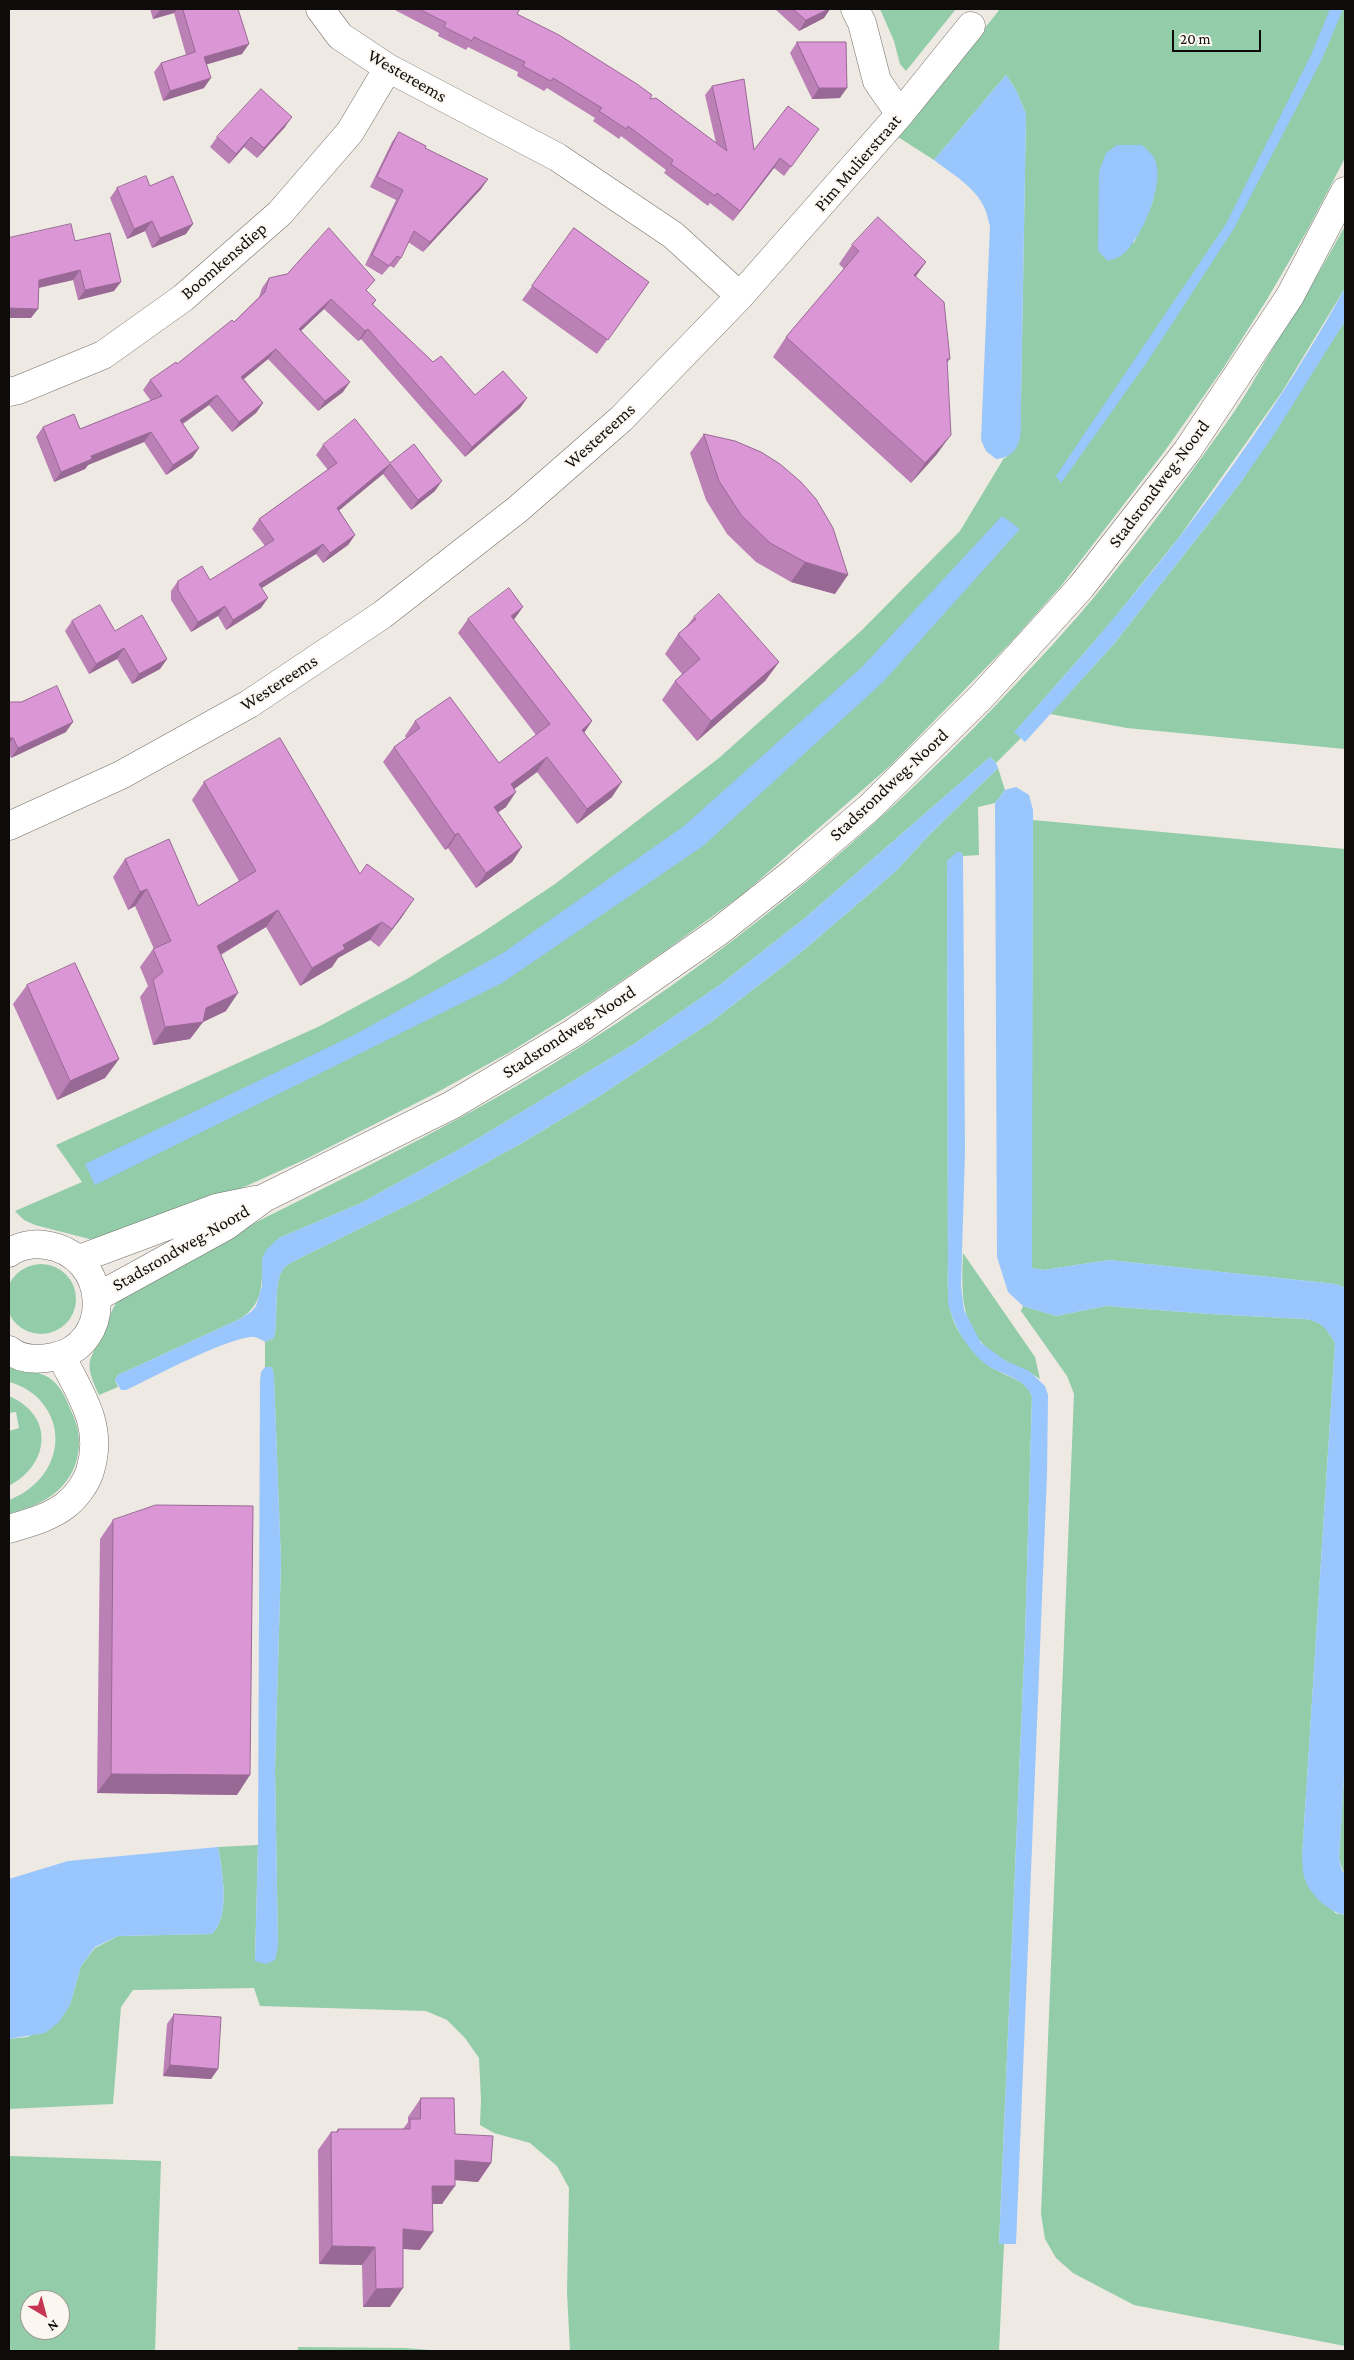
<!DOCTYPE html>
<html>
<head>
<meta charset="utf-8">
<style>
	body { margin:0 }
	#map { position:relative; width:1354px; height:2360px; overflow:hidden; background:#eee9e2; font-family:"Crimson Pro",serif }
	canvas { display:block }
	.frame { position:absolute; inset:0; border:10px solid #0e0c0a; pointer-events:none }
	.north { position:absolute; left:20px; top:2290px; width:50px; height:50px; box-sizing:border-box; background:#fbf6ef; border:1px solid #9c9893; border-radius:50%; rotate:143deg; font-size:14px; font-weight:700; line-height:20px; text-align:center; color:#0e0c0a }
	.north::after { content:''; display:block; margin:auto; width:18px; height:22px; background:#c63653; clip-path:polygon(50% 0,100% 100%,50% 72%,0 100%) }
	.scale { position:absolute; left:1172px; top:30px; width:89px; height:22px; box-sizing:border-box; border:2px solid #0e0c0a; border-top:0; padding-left:6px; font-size:15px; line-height:18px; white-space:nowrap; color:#0e0c0a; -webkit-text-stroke:4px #fbf6ef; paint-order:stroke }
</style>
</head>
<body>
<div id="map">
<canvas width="1354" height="2360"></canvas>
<div class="frame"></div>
<div class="north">N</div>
<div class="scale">20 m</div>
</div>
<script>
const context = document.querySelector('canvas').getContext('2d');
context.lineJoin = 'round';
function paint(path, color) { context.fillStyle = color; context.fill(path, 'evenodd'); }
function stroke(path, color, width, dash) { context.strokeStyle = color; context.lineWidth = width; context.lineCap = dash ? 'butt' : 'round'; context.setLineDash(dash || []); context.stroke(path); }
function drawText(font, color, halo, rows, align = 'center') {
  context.font = font + ' "Crimson Pro",serif'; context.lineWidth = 4; context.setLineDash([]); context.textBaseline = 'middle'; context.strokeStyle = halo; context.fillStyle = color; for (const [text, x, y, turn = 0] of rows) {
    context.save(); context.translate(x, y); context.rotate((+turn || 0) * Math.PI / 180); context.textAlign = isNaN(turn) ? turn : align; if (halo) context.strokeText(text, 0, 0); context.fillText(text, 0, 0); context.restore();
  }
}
paint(new Path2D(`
	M 880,9 L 956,9 L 906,71 L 900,64 L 894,41 Z
	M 1000,9 L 1345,9 L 1345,158 L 1308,229 L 1266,301 L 1222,370 L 1164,452 L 1061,586 L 1011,642 L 891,765 L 743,894 L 669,948 L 592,1001 L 510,1052 L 434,1094 L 304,1160 L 206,1204 L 97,1241 L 35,1225 L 24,1220 L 15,1211 L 82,1182 L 56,1145 L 320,1026 L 407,979 L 483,932 L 555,884 L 719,758 L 861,631 L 960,531 L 1004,458 L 1006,458 L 1021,402 L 1026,114 L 1016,90 L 1006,75 L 934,160 L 898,137 ZM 1099,172 L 1157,176 L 1153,201 L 1134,243 L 1100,211 Z
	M 1345,226 L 1345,288 L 1282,392 L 1180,536 L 1112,621 L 1015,732 L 1021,738 L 996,763 L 990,757 L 805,918 L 721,984 L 634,1044 L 467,1145 L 359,1204 L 279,1238 L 262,1258 C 262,1285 264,1303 240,1319 L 118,1375 L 115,1380 L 118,1387 L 99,1395 C 81,1357 92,1361 105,1328 C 110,1316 113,1306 121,1296 C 162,1273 203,1250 245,1228 C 349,1175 454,1125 553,1064 C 717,963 866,841 998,703 C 1034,665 1071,626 1104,585 C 1149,529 1193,471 1234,412 C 1248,392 1260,369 1273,348 C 1298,308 1322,268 1345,226 Z
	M 1345,321 L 1345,749 L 1127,728 L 1050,714 L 1113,645 L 1241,482 Z
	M 998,768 L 1005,790 L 995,803 L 978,807 L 979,855 L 963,856 L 961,852 L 947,861 L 948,1258 C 948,1296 944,1317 971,1348 C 980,1358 988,1366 1000,1372 C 1013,1379 1027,1381 1032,1397 L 1025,1636 L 999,2244 L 1004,2244 L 999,2351 L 570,2351 L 567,2292 L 569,2188 L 557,2166 L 530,2143 L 494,2133 L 480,2125 L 481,2100 L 479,2058 L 465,2038 L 447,2020 L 426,2011 L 260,2006 L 254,1988 L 133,1990 L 121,2007 L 113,2104 L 9,2109 L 9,2039 L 28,2037 L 70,2005 L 81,1966 L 95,1948 L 118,1936 L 212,1934 C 231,1916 222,1870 218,1847 L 258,1845 L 255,1960 L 278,1947 L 275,1769 L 281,1562 L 274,1377 L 272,1367 L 265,1367 L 265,1342 L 274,1338 C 279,1320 272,1280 285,1267 C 289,1263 297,1260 302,1257 L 422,1198 L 522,1143 L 598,1097 L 711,1022 L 799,954 L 896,871 L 929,835 Z
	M 1033,820 L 1345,849 L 1345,1288 L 1336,1284 L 1109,1260 L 1044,1270 L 1031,1268 Z
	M 963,1253 L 1035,1357 L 1040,1379 C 1029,1371 1018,1367 1006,1361 C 960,1336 961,1298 963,1253 Z
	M6 1299a35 35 0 1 1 70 0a35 35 0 1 1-70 0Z
	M 1023,1306 L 1056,1316 L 1106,1306 L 1210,1314 L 1305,1319 C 1322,1321 1327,1329 1335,1343 L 1302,1856 L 1335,1913 L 1345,1915 L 1345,2346 L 1134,2305 L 1073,2273 L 1056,2258 L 1045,2239 L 1041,2214 L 1074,1394 L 1067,1376 L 1021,1311 Z
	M 9,1366 C 23,1373 39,1369 52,1380 C 63,1389 67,1402 73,1415 C 88,1449 74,1486 41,1502 C 31,1508 19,1510 9,1514 L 9,1500 C 52,1484 72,1435 39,1399 C 31,1391 19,1384 9,1382 Z
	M 9,1396 C 55,1416 50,1464 9,1486 L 9,1431 L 19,1428 L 16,1412 L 9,1413 Z
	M 1345,1760 L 1345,1873 L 1343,1871 L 1339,1858 Z
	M 9,2156 L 161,2161 L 155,2351 L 9,2351 ZM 30,2300 L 60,2300 L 60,2330 L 30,2330 Z
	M 298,2347 L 405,2348 L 442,2351 L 298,2351 Z`), '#92cca9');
paint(new Path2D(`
	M 1330,9 L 1343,9 L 1322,59 L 1233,230 L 1147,362 L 1061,483 L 1056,476 L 1226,224 L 1311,55 Z
	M 1006,75 L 1016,90 L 1026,114 L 1021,402 C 1020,426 1027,456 996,459 L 986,451 L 981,440 L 990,226 C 988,220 987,212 984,207 C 975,187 951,173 934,160 Z
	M 1117,145 L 1142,145 C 1145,148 1150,152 1153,156 C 1168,178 1142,240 1122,255 C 1118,258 1112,259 1108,261 L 1098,251 L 1099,172 L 1106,153 Z
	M 1345,288 L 1345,321 L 1275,433 L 1241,482 L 1113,645 L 1025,742 L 1014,732 C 1138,596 1256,450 1345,288 Z
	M 1002,516 L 1020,529 L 883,682 L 703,846 L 502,983 L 95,1185 L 85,1164 L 354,1035 L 503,953 L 684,826 L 863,666 Z
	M 990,757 L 996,763 L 998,768 L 929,835 L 896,871 L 799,954 L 711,1022 L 598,1097 L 522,1143 L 422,1198 L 302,1257 C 297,1260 289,1263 285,1267 C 272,1280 279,1320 274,1338 L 265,1342 C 262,1340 259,1338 255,1337 C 231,1335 152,1378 126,1390 L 121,1390 L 115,1380 L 118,1375 L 240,1319 L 252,1311 L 256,1306 L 262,1286 L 262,1258 L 267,1249 L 279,1238 L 359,1204 L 467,1145 L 634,1044 L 721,984 L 805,918 Z
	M 1016,787 L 1029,795 L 1033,810 L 1032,1268 L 1044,1270 L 1109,1260 L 1336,1284 L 1345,1288 L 1345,1760 L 1339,1858 L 1342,1871 L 1345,1873 L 1345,1915 C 1328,1912 1308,1893 1304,1876 C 1302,1870 1303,1863 1302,1856 L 1335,1343 C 1327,1329 1321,1321 1305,1319 L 1210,1314 L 1106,1306 L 1056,1316 L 1023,1306 L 1008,1292 L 997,1257 L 995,803 L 1005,790 Z
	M 957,852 L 961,852 L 963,856 L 965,1152 L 961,1286 L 964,1310 L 981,1343 L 1006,1361 L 1029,1371 L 1045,1386 L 1048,1395 L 1047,1474 L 1016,2244 L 999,2244 L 1025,1636 L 1032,1397 C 1025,1376 998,1375 983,1362 C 965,1346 954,1326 948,1303 L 947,861 Z
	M 265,1367 L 272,1367 L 274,1376 L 281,1562 L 275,1769 L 278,1947 L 275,1960 L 266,1964 L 255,1961 L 258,1845 L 260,1381 L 261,1372 Z
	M 218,1847 C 222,1870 231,1916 212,1934 L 118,1936 L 95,1947 L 81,1966 L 70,2005 L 59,2022 L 45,2033 L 9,2039 L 9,1879 L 68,1861 Z`), '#98c6fd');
const minor = new Path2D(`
	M 320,9 L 340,36 L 388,68 L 557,157 L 673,235 L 740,296
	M 855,9 L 862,23 L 877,81 L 900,114
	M 9,392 L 18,390 L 103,355 L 183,298 L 280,213 L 350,132 L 388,68
	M 9,826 L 121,775 L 249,704 L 382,615 L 518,509 L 621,419 L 740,296 L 900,114 L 971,26
	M 9,1529 C 28,1523 49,1518 66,1505 C 76,1497 86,1484 90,1471 C 104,1426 81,1395 61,1356`);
const major = new Path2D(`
	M 9,1253 C 18,1246 33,1243 45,1245 C 111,1254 114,1346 53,1357 C 38,1360 21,1360 9,1350
	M 79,1259 L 216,1208 L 255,1200
	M 97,1297 L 226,1226 L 264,1198 L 452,1105 L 573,1033 L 718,932 L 794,872 L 869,808 L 982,696 L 1081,587 L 1187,451 L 1290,296 L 1345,191`);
stroke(minor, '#75716a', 29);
stroke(major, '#75716a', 29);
stroke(minor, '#fff', 28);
stroke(major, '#fff', 28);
paint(new Path2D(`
	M 150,9 L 238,9 L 242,54 L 207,64 L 204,88 L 163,101 L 154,72 L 161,63 L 186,55 L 174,13 L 153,19 Z
	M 393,9 L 520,9 L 517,14 L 650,99 L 716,143 L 705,95 L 712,86 L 754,150 L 819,129 L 784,176 L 774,168 L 733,221 L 710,203 L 708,206 L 664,173 L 666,170 L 621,136 L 619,139 L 593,121 L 595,118 L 547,88 L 544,91 L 517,76 L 518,72 L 468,47 L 466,50 L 438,36 L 439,33 Z
	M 775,9 L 830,9 L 824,18 L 799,31 Z
	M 797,42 L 840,98 L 812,99 L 790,53 Z
	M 285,127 L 257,158 L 244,147 L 229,164 L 210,147 L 217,137 Z
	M 399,132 L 425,148 L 488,179 L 481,189 L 423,252 L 408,242 L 401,258 L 394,268 L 390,266 L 382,275 L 365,265 L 396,200 L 370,187 L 392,142 Z
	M 150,186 L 186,234 L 152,248 L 145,231 L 127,239 L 110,198 L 117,188 Z
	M 574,228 L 649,282 L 597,354 L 522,300 Z
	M 75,241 L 114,291 L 78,300 L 73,280 L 39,288 L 31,318 L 9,318 Z
	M 852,245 L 926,262 L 916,276 L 950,359 L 947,363 L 937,454 L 911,483 L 773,357 L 786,337 L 844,269 L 839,264 Z
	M 269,278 L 367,291 L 376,300 L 373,305 L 433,362 L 475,395 L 527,398 L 520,408 L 465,457 L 361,339 L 358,341 L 324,309 L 301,331 L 343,392 L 318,411 L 268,359 L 244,379 L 263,403 L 256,413 L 232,432 L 209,405 L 183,424 L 199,448 L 192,458 L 166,475 L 144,442 L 88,465 L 85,469 L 54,482 L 36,437 L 43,427 L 80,429 L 151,401 L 143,390 L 150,380 L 177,364 L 234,322 L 259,297 L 262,288 Z
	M 704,434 L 835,594 L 791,582 L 756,562 L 727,534 L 706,500 L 690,453 Z
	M 323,445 L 390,463 L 435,491 L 411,510 L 383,474 L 339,510 L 355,535 L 348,545 L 323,563 L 316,554 L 262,588 L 261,608 L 226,630 L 218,616 L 191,632 L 171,600 L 171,591 L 178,581 L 210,580 L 265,546 L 252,529 L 259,519 L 328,470 L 316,455 Z
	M 694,617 L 779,662 L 765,681 L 697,741 L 662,700 L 675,681 L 682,674 L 665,654 L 678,634 L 686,627 Z
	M 468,619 L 514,620 L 592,721 L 584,733 L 612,797 L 577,824 L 537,772 L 514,789 L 506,807 L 498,812 L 522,847 L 512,862 L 476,888 L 448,848 L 445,850 L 383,762 L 394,747 L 406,738 L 405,736 L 415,721 L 499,763 L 536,735 L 458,633 Z
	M 72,621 L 115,631 L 167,659 L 160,669 L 132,684 L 117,659 L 89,674 L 65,631 Z
	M 9,702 L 66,732 L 11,758 L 9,754 Z
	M 204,782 L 360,874 L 402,917 L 379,947 L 370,940 L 338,958 L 332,967 L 300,986 L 266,927 L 221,955 L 226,1011 L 203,1022 L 190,1039 L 153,1045 L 140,997 L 148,986 L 140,967 L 153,949 L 154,949 L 135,906 L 128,910 L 113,877 L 125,859 L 198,906 L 239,881 L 192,800 Z
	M 27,985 L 119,1059 L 105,1078 L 57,1100 L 13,1004 Z
	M 113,1520 L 237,1795 L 97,1793 L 100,1539 Z
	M 174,2014 L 218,2069 L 211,2079 L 163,2076 L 167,2024 Z
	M 421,2098 L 455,2134 L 491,2163 L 478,2182 L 455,2180 L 442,2204 L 432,2204 L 420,2250 L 403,2249 L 390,2307 L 363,2307 L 362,2265 L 319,2264 L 318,2150 L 331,2132 L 336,2132 L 338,2129 L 403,2129 L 408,2122 L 408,2117 Z`), '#bb81b7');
paint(new Path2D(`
	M 163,9 L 177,9 L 174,13 L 153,19 L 160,10 Z
	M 829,9 L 830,9 L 824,18 L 799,31 L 806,20 Z
	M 249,44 L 242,54 L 198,67 L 204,57 Z
	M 211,78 L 204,88 L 163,101 L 170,91 Z
	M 819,88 L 847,88 L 840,98 L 812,99 Z
	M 292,117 L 285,127 L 257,158 L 264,148 Z
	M 251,137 L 244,147 L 229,164 L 236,154 Z
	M 780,158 L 774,168 L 733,221 L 740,211 Z
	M 488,179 L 481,189 L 423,252 L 430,242 Z
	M 152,221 L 145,231 L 127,239 L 134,229 Z
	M 193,224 L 186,234 L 152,248 L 160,238 Z
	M 926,262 L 912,281 L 914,275 Z
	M 80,270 L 73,280 L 32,289 L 39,280 Z
	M 121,282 L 114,291 L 78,300 L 85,290 Z
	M 331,299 L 324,309 L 292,339 L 299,329 Z
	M 9,308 L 38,309 L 31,318 L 9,318 Z
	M 368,329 L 361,339 L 358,341 L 365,331 Z
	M 276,349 L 268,359 L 234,387 L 241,377 Z
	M 350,382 L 343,392 L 318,411 L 325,401 Z
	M 217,395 L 209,405 L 173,430 L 180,420 Z
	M 527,398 L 520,408 L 465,457 L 472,447 Z
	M 263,403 L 256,413 L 232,432 L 239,422 Z
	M 151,432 L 144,442 L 88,465 L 85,469 L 54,482 L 61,472 L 91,456 Z
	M 951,435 L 937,454 L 911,483 L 925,463 Z
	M 199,448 L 192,458 L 166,475 L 173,465 Z
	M 390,464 L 383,474 L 330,518 L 337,508 Z
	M 442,481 L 435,491 L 411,510 L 418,500 Z
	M 355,535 L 348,545 L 323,563 L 330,553 Z
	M 323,544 L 316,554 L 252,594 L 259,584 Z
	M 805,562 L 848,575 L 835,594 L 791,582 Z
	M 268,598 L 261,608 L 226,630 L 233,620 Z
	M 225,606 L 218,616 L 191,632 L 198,622 Z
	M 523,607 L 513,621 L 511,616 Z
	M 124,648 L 117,659 L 89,674 L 96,664 Z
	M 167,659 L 160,669 L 132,684 L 139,674 Z
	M 779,662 L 765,681 L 697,741 L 711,721 Z
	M 592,721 L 582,736 L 582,730 Z
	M 73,722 L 66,732 L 11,758 L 18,748 Z
	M 9,738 L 13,738 L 9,744 Z
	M 547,757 L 537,772 L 501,799 L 511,784 Z
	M 622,782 L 612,797 L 577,824 L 587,809 Z
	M 516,792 L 506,807 L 484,822 L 494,807 Z
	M 458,833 L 448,848 L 445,850 L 455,835 Z
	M 522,847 L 512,862 L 476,888 L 486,873 Z
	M 147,889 L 135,906 L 128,910 L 140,892 Z
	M 414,899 L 402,917 L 379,947 L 392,929 Z
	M 278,910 L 266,927 L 204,964 L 217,946 Z
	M 382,922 L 370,940 L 338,958 L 332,967 L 300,986 L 312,968 L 343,945 Z
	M 238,993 L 226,1011 L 203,1022 L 190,1039 L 153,1045 L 165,1027 Z
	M 119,1059 L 105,1078 L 57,1100 L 70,1081 Z
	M 111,1774 L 250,1775 L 237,1795 L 97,1793 Z
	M 170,2065 L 218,2069 L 211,2079 L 163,2076 Z
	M 455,2160 L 491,2163 L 478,2182 L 442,2179 Z
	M 432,2186 L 455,2186 L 442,2204 L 419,2204 Z
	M 403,2229 L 433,2232 L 420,2250 L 390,2248 Z
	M 332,2246 L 375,2247 L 362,2265 L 319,2264 Z
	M 403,2288 L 390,2307 L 363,2307 L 376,2289 Z`), '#996995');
const building = new Path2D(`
	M 183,9 L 238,9 L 249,44 L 204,57 L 211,78 L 170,91 L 161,63 L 195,52 Z
	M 419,9 L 520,9 L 517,14 L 559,35 L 637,84 L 652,95 L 650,99 L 656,98 L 727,151 L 712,86 L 744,79 L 754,150 L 788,106 L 819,129 L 791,167 L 780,158 L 740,211 L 717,193 L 715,196 L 671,164 L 673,160 L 628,126 L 626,129 L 599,111 L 602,108 L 553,78 L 551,81 L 523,66 L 525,62 L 474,37 L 472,41 L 444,27 L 446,23 Z
	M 793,9 L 829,9 L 806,20 Z
	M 797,42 L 846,42 L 847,88 L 819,88 Z
	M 261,89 L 292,117 L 264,148 L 251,137 L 236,154 L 217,137 Z
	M 399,132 L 426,146 L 425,148 L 488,179 L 430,242 L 414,231 L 401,258 L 397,256 L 389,266 L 372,255 L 403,190 L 377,177 Z
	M 146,176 L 150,186 L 173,176 L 193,224 L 160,238 L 152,221 L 134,229 L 117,188 Z
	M 878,217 L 926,262 L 914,275 L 944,302 L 950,359 L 947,359 L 951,435 L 925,463 L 786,337 L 859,251 L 852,245 Z
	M 71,224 L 75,241 L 110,233 L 121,282 L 85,290 L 80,270 L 39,280 L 38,309 L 9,308 L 9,238 Z
	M 329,228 L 375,280 L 366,290 L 376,300 L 372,304 L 433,362 L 441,356 L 475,395 L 503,371 L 527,398 L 472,447 L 368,329 L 365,331 L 331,299 L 299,329 L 350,382 L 325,401 L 276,349 L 241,377 L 263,403 L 239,422 L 217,395 L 180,420 L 199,448 L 173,465 L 151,432 L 91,456 L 92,459 L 61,472 L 43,427 L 74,414 L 80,429 L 162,396 L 150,380 L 176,362 L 177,364 L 232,320 L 234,322 L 265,292 L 269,278 L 287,274 Z
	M 574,228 L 649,282 L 608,340 L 532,286 Z
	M 355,419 L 390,463 L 414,444 L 442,481 L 418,500 L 390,464 L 337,508 L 355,535 L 330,553 L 323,544 L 259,584 L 268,598 L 233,620 L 225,606 L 198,622 L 178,590 L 178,581 L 202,566 L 210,580 L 274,540 L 259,519 L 337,463 L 323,445 Z
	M 704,434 L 735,441 L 761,452 L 780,464 L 801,482 L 816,499 L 833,528 L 848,575 L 805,562 L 770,543 L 741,515 L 719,481 Z
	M 509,588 L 523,607 L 511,616 L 592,721 L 582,730 L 622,782 L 587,809 L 547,757 L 511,784 L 516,792 L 494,807 L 522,847 L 486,873 L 458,833 L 455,835 L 394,747 L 420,728 L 415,721 L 450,697 L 499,763 L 550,724 L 468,619 Z
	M 719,594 L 779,662 L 711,721 L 675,681 L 700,659 L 678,634 L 696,619 L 694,617 Z
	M 100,605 L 115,631 L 142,615 L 167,659 L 139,674 L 124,648 L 96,664 L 72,621 Z
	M 57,686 L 73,722 L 18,748 L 13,738 L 9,738 L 9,702 L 21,702 Z
	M 280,738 L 360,874 L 367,864 L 414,899 L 392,929 L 382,922 L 343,945 L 345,949 L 312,968 L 278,910 L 217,946 L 238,993 L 206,1008 L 203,1022 L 165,1027 L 153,980 L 163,972 L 153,949 L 171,941 L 147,889 L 140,892 L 125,859 L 169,839 L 198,906 L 256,871 L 204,782 Z
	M 75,963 L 119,1059 L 70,1081 L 27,985 Z
	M 156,1505 L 253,1506 L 250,1775 L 111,1774 L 113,1520 Z
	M 174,2014 L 221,2017 L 218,2069 L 170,2065 Z
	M 421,2098 L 454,2098 L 455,2134 L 493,2136 L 491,2163 L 455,2160 L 455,2186 L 432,2186 L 433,2232 L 403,2229 L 403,2288 L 376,2289 L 375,2247 L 332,2246 L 331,2132 L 338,2132 L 338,2129 L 410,2129 L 410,2119 L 420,2119 Z`);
paint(building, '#da96d5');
stroke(building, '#996995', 1);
drawText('18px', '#0e0c0a', '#fbf6ef', [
	["Westereems",407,76,30],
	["Pim Mulierstraat",858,163,-49],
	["Boomkensdiep",224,261,-41],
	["Westereems",600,436,-42],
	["Stadsrondweg-Noord",1159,484,-53],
	["Westereems",279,683,-33],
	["Stadsrondweg-Noord",889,785,-43],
	["Stadsrondweg-Noord",569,1032,-33],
	["Stadsrondweg-Noord",181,1248,-30]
]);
</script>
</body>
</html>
